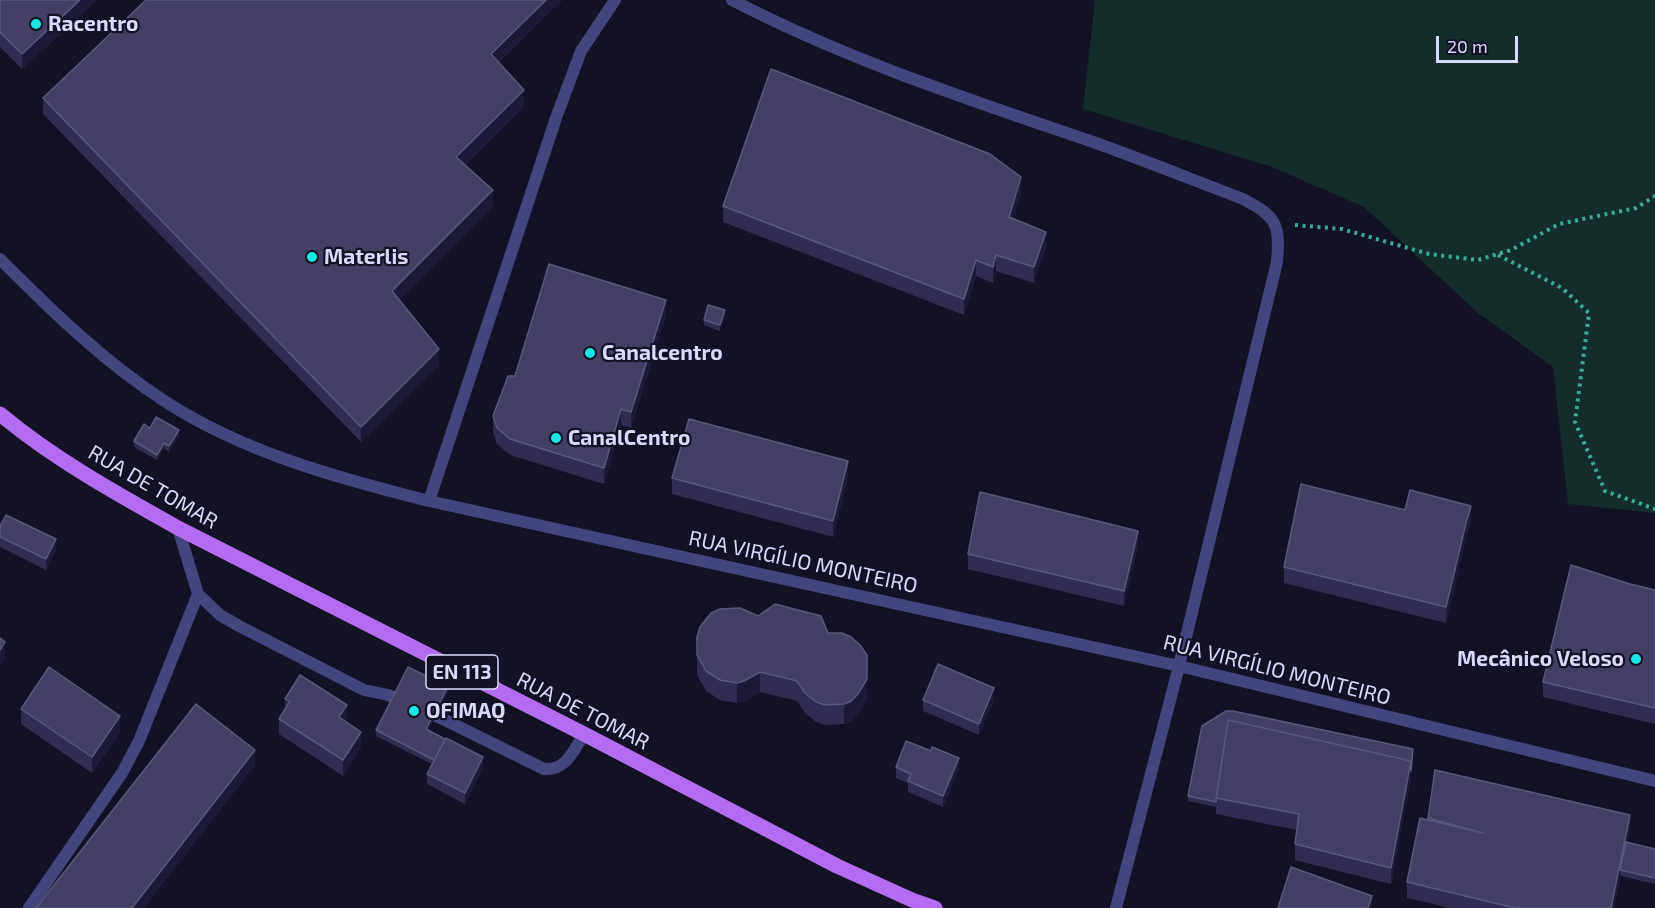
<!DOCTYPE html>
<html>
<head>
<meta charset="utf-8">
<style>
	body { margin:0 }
	#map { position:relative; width:1655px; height:908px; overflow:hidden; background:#131124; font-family:"Exo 2",sans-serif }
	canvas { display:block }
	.scale { position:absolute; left:1436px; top:36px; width:82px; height:27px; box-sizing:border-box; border:3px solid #d9d9fb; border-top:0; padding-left:8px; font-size:18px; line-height:21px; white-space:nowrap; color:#d9d9fb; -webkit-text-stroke:4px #131124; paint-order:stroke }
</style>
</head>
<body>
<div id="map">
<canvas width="1655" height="908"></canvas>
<div class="scale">20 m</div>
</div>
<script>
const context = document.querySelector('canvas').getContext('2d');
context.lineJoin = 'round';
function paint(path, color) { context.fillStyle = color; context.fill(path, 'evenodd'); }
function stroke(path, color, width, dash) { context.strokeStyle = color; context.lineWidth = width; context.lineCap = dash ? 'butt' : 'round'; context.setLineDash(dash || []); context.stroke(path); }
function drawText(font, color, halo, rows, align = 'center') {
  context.font = font + ' "Exo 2",sans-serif'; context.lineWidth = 4.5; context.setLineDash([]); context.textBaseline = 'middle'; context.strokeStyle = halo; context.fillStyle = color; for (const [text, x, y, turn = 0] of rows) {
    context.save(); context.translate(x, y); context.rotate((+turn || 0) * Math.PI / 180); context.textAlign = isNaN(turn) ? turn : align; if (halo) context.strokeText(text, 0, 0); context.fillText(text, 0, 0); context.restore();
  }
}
paint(new Path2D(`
	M 1095,0 L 1655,0 L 1655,513 L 1568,504 L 1553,367 L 1478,313 L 1364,207 L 1272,167 L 1083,109 Z`), '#152d2a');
stroke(new Path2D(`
	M 1295,225 L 1342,229 L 1429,254 L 1478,260 L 1511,250 L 1559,224 L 1636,208 L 1655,196
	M 1498,255 L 1562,288 L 1589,313 L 1575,422 L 1605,491 L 1655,509`), '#3daa99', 4, [3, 4.5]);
stroke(new Path2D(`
	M 178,528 L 198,594 L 220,615 L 239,626 L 364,690 L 388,695 L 447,721 L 544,769 C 566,771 574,750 584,734
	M 29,908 L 122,773 L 139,741 L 198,594`), '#42457e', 12);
stroke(new Path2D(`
	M 732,0 C 847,60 971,100 1093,142 C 1144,160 1193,180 1243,199 C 1277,217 1280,224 1277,262 L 1179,666 L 1116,908
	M 0,259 C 52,311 104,362 166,402 C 245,453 338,478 429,501 L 1179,666 L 1655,781
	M 429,501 L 556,118 L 581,51 L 615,0`), '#42457e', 12);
stroke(new Path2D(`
	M 0,414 C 54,459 117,494 178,528 L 584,734 L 837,866 L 912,900 L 935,908`), '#b16cef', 15);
paint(new Path2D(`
	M 0,0 L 97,0 L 22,69 L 0,47 Z
	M 146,0 L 562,0 L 499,62 L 524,106 L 465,165 L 493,206 L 399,300 L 439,365 L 361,442 L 43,114 L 43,98 Z
	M 1021,193 L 1013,219 L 1046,248 L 1034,283 L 996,271 L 993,283 L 976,276 L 964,315 L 723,222 L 723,206 Z
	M 666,315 L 631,428 L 621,425 L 604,484 L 510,455 L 497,444 L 493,432 L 493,416 L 515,376 Z
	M 725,316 L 720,331 L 704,325 L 704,320 Z
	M 150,428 L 179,436 L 169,452 L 164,448 L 157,460 L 134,447 L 134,441 Z
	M 848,477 L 833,537 L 672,494 L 672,478 Z
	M 1405,510 L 1471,521 L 1466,538 L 1446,623 L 1284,583 L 1284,567 Z
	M 0,526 L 56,550 L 46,570 L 0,547 Z
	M 1138,546 L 1124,606 L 968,569 L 968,554 Z
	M 1630,584 L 1655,590 L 1655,724 L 1543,697 L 1543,682 Z
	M 758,616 L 828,633 L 867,699 L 858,714 L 851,721 L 844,724 L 825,725 L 816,722 L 805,713 L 797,701 L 760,692 L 744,701 L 737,703 L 720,700 L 706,691 L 697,675 L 697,637 Z
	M 448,692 L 428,731 L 483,768 L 465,804 L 427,784 L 427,774 L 432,764 L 376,736 L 376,730 Z
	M 285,699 L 347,721 L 346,722 L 361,747 L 343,776 L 279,734 L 279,719 L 285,709 Z
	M 994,699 L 979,735 L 923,711 L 923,700 Z
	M 21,709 L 120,732 L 92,773 L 21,724 Z
	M 1413,754 L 1411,777 L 1391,884 L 1295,860 L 1295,844 L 1297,830 L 1216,814 L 1216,807 L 1188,801 L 1188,796 Z
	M 896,767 L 959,769 L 943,807 L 908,792 L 908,783 L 896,778 Z
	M 1435,770 L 1630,830 L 1627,843 L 1655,849 L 1655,884 L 1621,876 L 1614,908 L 1450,908 L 1407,898 L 1407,882 L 1428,820 Z`), '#302d50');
paint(new Path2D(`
	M 80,0 L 97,0 L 22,69 L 22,54 Z
	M 546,0 L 562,0 L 491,69 L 491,54 Z
	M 524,90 L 524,106 L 456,173 L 456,157 Z
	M 1021,177 L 1021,193 L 1009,233 L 1009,217 Z
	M 493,190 L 493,206 L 392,307 L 392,291 Z
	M 1046,232 L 1046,248 L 1034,283 L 1034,267 Z
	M 996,255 L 996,271 L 993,283 L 993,267 Z
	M 976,260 L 976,276 L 964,315 L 964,299 Z
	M 666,300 L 666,315 L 631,428 L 631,412 Z
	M 725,310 L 725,316 L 720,331 L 720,325 Z
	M 439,349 L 439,365 L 361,442 L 361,427 Z
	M 621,409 L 621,425 L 604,484 L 604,468 Z
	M 179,430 L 179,436 L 169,452 L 169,446 Z
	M 164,443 L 164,448 L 157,460 L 157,455 Z
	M 848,461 L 848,477 L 833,537 L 833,521 Z
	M 1471,506 L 1471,521 L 1466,538 L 1446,623 L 1446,607 L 1466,523 Z
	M 1138,531 L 1138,546 L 1124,606 L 1124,591 Z
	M 56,539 L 56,550 L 46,570 L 46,559 Z
	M 5,642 L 5,658 L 0,665 L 0,650 Z
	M 760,672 L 760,692 L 744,701 L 737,703 L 737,683 Z
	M 867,679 L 867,699 L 858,714 L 851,721 L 844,724 L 844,704 Z
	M 448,687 L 448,692 L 426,735 L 426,729 Z
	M 994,688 L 994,699 L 979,735 L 979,724 Z
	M 347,705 L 347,721 L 339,733 L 339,717 Z
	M 120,716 L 120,732 L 92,773 L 92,757 Z
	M 361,732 L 361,747 L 343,776 L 343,760 Z
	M 1413,749 L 1411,777 L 1391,884 L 1391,868 Z
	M 255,750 L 255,766 L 144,908 L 132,908 Z
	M 483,757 L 483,768 L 465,804 L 465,793 Z
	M 959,758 L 959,769 L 943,807 L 943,796 Z
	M 1630,815 L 1630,830 L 1622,871 L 1620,870 L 1621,876 L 1614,908 L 1611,908 Z
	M 1372,896 L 1372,908 L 1368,908 Z`), '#1d1a37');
const building = new Path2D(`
	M 0,0 L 80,0 L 22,54 L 0,32 Z
	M 146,0 L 546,0 L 491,54 L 524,90 L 456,157 L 493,190 L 392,291 L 439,349 L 361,427 L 43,98 Z
	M 771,69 L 990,154 L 1021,177 L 1009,217 L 1046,232 L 1034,267 L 996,255 L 993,267 L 976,260 L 964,299 L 723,206 Z
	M 549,264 L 666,300 L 631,412 L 621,409 L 604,468 L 510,439 L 497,428 L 493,416 L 508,376 L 515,376 Z
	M 708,305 L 725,310 L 720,325 L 704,320 Z
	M 156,417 L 179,430 L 169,446 L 164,443 L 157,455 L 134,441 L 144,424 L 150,428 Z
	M 689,419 L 848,461 L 833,521 L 672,478 Z
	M 1301,484 L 1405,510 L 1410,490 L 1471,506 L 1466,523 L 1446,607 L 1284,567 Z
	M 980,492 L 1138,531 L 1124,591 L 968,554 Z
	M 6,515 L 56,539 L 46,559 L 0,537 L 0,526 Z
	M 1571,565 L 1630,584 L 1655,590 L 1655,708 L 1543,682 Z
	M 775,604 L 821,616 L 828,633 L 842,633 L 851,637 L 860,645 L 867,655 L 867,679 L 858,694 L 851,701 L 844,704 L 825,705 L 816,702 L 805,693 L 797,681 L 760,672 L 744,681 L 737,683 L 720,680 L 706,671 L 697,655 L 697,637 L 700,627 L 711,613 L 720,609 L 740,608 L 758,616 Z
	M 0,638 L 5,642 L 0,650 Z
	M 938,664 L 994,688 L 979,724 L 923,700 Z
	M 49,667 L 120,716 L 92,757 L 21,709 Z
	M 408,667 L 448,687 L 426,729 L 445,739 L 434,760 L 376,730 Z
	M 300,675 L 347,705 L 339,717 L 361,732 L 343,760 L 279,719 L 290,701 L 285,699 Z
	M 196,704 L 255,750 L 132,908 L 36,908 Z
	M 1226,711 L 1233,711 L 1413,749 L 1411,771 L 1411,761 L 1228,720 L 1216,802 L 1188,796 L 1202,726 Z
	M 1228,720 L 1411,761 L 1391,868 L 1295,844 L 1299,814 L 1216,798 Z
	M 446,738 L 483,757 L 465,793 L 427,774 Z
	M 906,741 L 931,751 L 932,747 L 959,758 L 943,796 L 908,781 L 911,774 L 896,767 Z
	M 1435,770 L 1630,815 L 1611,908 L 1515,908 L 1407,882 L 1420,818 L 1483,833 L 1428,818 Z
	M 1626,842 L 1655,849 L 1655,878 L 1620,870 Z
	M 1291,867 L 1372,896 L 1368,908 L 1278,908 Z`);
paint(building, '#423f62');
stroke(building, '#5a587a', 1.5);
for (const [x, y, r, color] of [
	[36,24,6,"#1ae5e5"],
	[312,257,6,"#1ae5e5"],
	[590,353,6,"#1ae5e5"],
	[556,438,6,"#1ae5e5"],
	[1636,659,6,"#1ae5e5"],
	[414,711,6,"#1ae5e5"]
]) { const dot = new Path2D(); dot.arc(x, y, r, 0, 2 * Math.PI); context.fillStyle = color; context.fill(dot); stroke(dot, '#131124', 2); }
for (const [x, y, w] of [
	[462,672,72]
]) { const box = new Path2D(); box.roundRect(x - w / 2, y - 17, w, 34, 4.5); context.fillStyle = '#131124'; context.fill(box); stroke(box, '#d9d9fb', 1.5); }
drawText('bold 20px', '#d9d9fb', null, [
	["EN 113",462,672]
]);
drawText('bold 21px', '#d9d9fb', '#131124', [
	["Racentro",48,24],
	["Materlis",324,257],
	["Canalcentro",602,353],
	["CanalCentro",568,438],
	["Mecânico Veloso",1624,659,"right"],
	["OFIMAQ",426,711]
], 'left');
drawText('21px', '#d9d9fb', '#131124', [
	["RUA DE TOMAR",153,487,30],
	["RUA VIRGÍLIO MONTEIRO",803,562,12],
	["RUA VIRGÍLIO MONTEIRO",1277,670,14],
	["RUA DE TOMAR",583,711,27]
]);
</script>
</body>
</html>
